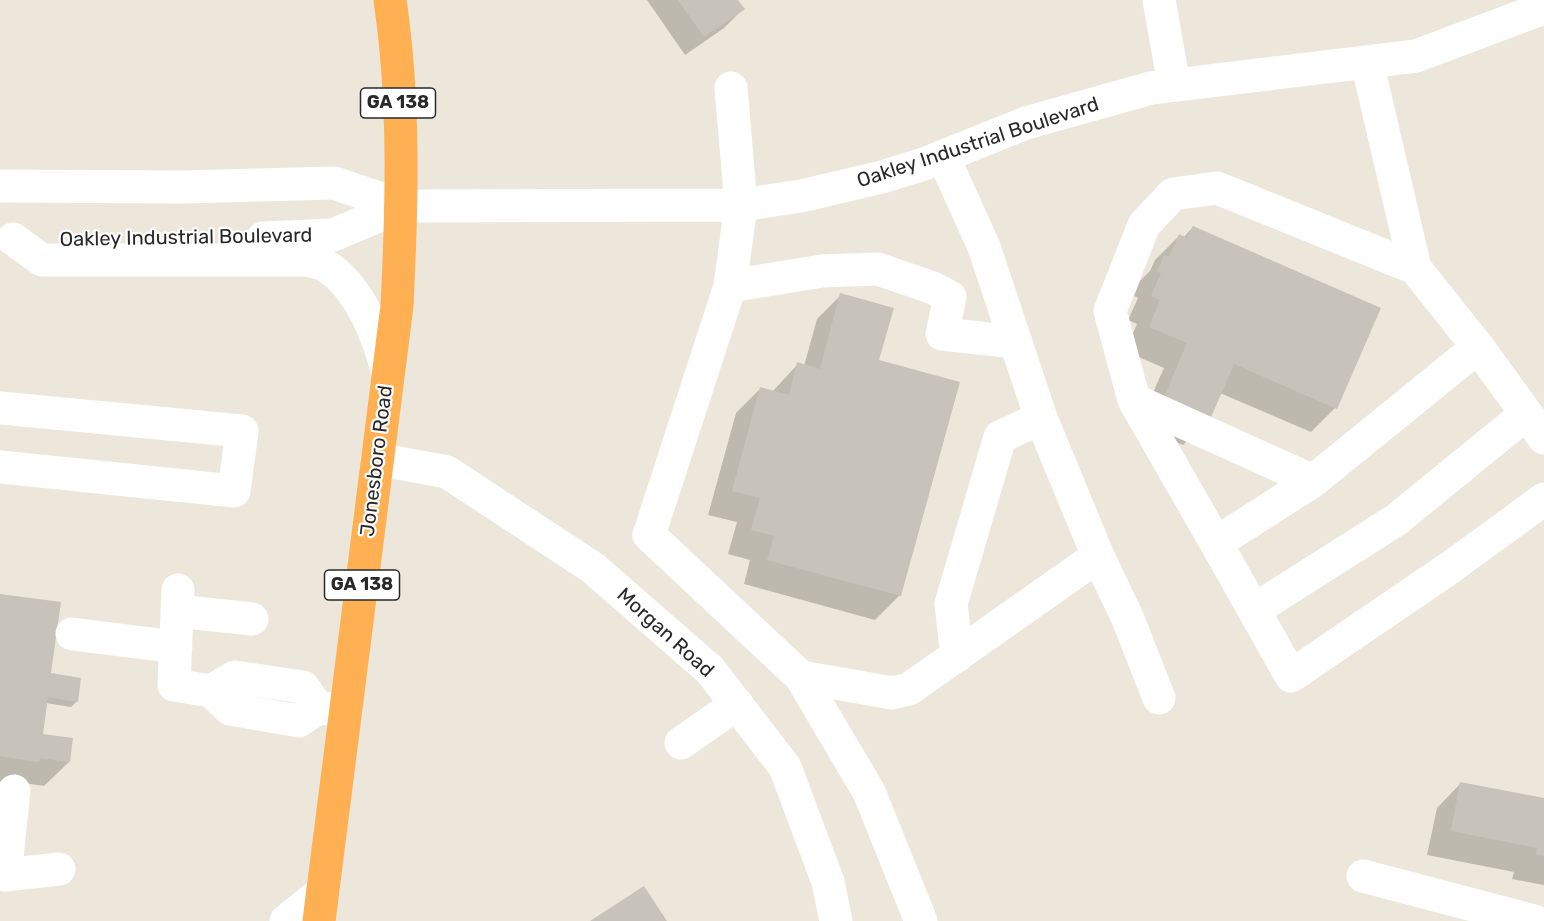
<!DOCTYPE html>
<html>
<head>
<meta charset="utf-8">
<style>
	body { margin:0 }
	canvas { display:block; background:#ece7da }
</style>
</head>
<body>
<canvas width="1544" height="921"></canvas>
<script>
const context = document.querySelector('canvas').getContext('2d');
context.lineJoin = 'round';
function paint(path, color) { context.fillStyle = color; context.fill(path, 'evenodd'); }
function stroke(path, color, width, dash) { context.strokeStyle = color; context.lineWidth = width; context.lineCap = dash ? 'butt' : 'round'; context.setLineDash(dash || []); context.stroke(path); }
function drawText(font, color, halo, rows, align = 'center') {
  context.font = font + ' Rubik,sans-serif'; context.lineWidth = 4.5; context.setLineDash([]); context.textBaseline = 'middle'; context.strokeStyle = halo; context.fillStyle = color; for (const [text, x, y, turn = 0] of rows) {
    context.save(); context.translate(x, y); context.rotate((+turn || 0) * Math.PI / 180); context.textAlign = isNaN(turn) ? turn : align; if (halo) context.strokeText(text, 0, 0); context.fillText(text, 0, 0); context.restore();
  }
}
paint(new Path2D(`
	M 647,0 L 736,0 L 743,9 L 724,28 L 685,55 Z
	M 1193,227 L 1335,408 L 1311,432 L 1220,393 L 1208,421 L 1183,445 L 1138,426 L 1164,368 L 1125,351 L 1137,324 L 1128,320 L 1138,298 L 1134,296 L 1140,281 L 1150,271 L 1155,260 L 1179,236 L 1183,238 Z
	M 841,295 L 877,361 L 958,383 L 899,596 L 875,620 L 744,584 L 750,560 L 728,554 L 737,522 L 708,515 L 736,413 L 761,388 L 772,392 L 798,364 L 804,366 L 817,319 Z
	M 0,595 L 49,677 L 77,701 L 71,707 L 46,703 L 42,735 L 69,762 L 44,786 L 17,782 L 0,784 Z
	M 1461,783 L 1544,799 L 1544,885 L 1512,879 L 1514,872 L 1427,855 L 1437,808 Z`), '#0003');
paint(new Path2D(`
	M 678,0 L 738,0 L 745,9 L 704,37 Z
	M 1193,226 L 1381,308 L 1337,409 L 1234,364 L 1209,422 L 1162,402 L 1187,343 L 1149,327 L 1160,300 L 1151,296 L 1161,273 L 1157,272 L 1164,255 L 1169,257 L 1179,234 L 1187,238 Z
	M 840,293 L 894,308 L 879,360 L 960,382 L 901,596 L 767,560 L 774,536 L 751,530 L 760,498 L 732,491 L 760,387 L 789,395 L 797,362 L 820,369 Z
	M 0,594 L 61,602 L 51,673 L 81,678 L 78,702 L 48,697 L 43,734 L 73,738 L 70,762 L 40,758 L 39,762 L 0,756 Z
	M 1460,782 L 1544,798 L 1544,856 L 1536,855 L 1537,848 L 1451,831 Z
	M 644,886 L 667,921 L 590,921 Z`), '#c8c3ba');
stroke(new Path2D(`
	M 1159,0 L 1174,85
	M 1367,62 L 1415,268 L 1478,347 L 1313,481 L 1216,543 L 1134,400 L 1110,311 L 1144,225 L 1173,194 L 1217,188 L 1415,268
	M 731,88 L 741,205 L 730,286 L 649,535 L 801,677 L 869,792 L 921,921
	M 943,156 L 984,247 L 1041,418 L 1098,556 L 1128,619 L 1159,698
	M 0,186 L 182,187 L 334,183 L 402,206 L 741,205 L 801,196 L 882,177 L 924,164 L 1026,123 L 1151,88 L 1416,56 L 1544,8
	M 263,238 L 333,235 L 402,206
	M 13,239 L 42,260 L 308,260 C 314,262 321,263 326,266 C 360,287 379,338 388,374
	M 730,286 L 822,271 L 878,269 L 933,288 L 950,297 L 942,334 L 1016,342
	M 1478,347 L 1544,438
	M 1134,400 L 1313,481
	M 0,408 L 242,431 L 234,491 L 0,467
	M 377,459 L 447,472 L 593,568 L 710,670 L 785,767 L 828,882 L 836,921
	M 1216,543 L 1291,676 L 1451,567 L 1544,499
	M 178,590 L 174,685 L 211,691 L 230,709 L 299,721 L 318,708 L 346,710
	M 1254,610 L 1396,520 L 1526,414
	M 177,611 L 252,619
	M 72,634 L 176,647
	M 957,656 L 951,604 L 1000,437 L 1041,418
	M 801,677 L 892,693 L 909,689 L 1098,556
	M 211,691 L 235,677 L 303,687 L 318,708
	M 681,743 L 737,704
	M 14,791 L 5,875 L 59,869
	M 1363,876 L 1534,921
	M 286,921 L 323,891`), '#fff', 33);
stroke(new Path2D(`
	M 319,921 L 397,306 C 402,205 405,101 390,0`), '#ffb053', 33);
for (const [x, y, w] of [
	[398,103,75],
	[362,585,75]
]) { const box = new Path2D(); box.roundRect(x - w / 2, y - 15, w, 30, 4.5); context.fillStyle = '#fff'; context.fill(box); stroke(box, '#292929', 1.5); }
drawText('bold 18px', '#292929', null, [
	["GA 138",398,103],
	["GA 138",362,585]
]);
drawText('20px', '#292929', '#fff', [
	["Oakley Industrial Boulevard",978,143,-18],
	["Oakley Industrial Boulevard",186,238,-1],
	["Jonesboro Road",377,461,-83],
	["Morgan Road",665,633,42]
]);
</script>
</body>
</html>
